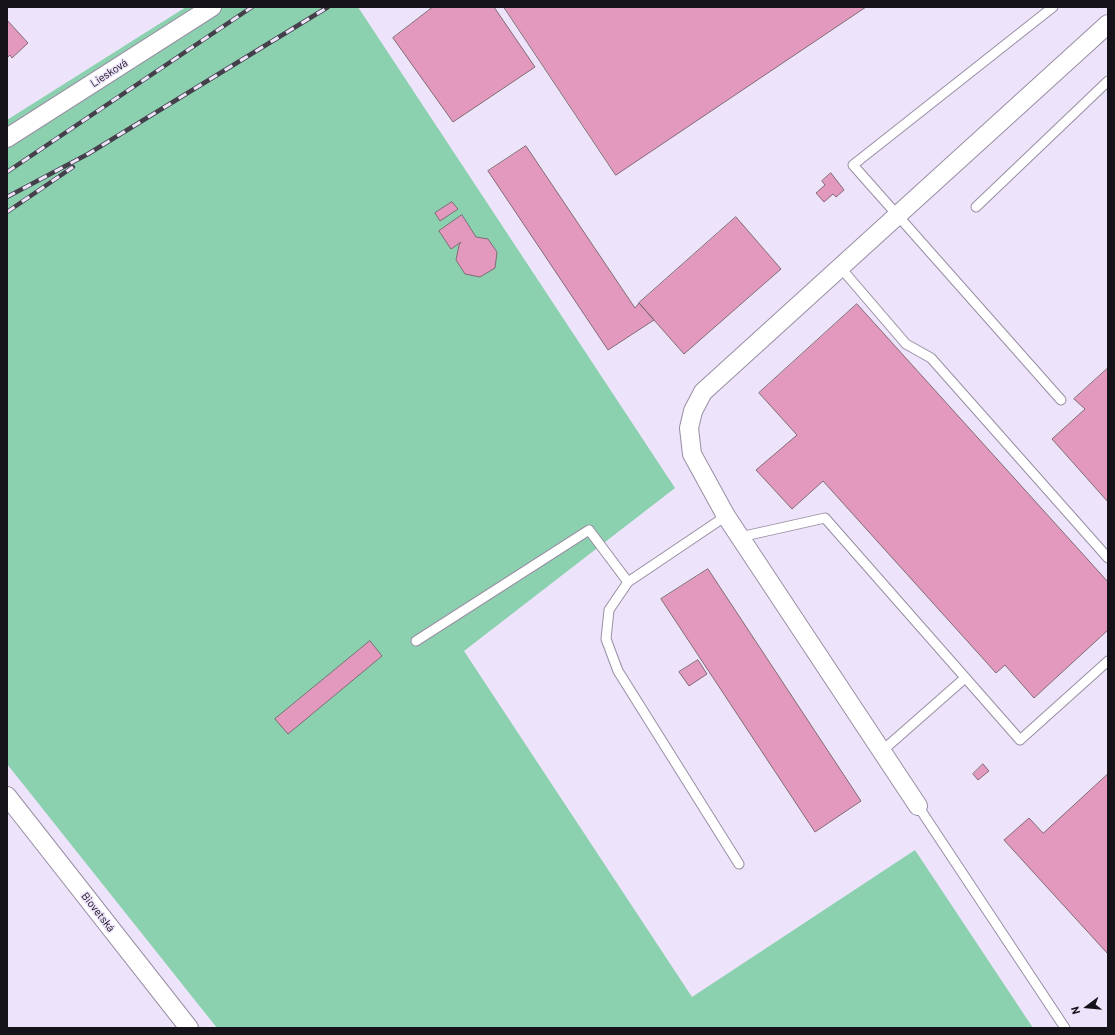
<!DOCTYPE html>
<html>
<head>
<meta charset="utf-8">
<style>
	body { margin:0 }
	#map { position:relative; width:1115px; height:1035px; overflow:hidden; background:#ede3fa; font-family:Barlow,sans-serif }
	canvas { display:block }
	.frame { position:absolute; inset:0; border:8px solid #16121a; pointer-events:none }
	.north { position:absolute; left:1067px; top:987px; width:40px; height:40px; -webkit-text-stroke:3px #ede3fa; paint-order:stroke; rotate:254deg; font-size:11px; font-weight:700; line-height:16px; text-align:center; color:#16121a }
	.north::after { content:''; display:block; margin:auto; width:14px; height:18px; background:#16121a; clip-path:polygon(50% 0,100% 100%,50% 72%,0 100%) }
</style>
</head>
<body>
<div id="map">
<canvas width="1115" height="1035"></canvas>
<div class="frame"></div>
<div class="north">N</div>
</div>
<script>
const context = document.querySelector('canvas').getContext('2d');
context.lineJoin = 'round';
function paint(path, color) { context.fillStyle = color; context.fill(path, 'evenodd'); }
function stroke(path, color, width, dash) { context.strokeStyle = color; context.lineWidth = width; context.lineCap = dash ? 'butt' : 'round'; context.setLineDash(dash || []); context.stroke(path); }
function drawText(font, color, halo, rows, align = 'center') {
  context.font = font + ' Barlow,sans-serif'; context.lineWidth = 3; context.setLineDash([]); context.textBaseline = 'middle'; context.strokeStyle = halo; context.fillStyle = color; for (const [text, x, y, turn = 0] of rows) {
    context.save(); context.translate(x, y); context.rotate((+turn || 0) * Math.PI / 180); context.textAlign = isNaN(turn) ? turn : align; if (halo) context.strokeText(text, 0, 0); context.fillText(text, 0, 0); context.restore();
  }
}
paint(new Path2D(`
	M 186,7 L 358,7 L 675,488 L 464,651 L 692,997 L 915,850 L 1033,1028 L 217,1028 L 7,764 L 7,120 Z`), '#8cd1af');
const building = new Path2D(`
	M 433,7 L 494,7 L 535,67 L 453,122 L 393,38 Z
	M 504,7 L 866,7 L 616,175 Z
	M 7,20 L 28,43 L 12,58 L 10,55 L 7,58 Z
	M 526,146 L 635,308 L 639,303 L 654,320 L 608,350 L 488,171 Z
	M 831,173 L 844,190 L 836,197 L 833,194 L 824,202 L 816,193 L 825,185 L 822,181 Z
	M 452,202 L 458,209 L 440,221 L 435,213 Z
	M 462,215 L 476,237 L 488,239 L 497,252 L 495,268 L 480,277 L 465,274 L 456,260 L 459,245 L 461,242 L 451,249 L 439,231 Z
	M 736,217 L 781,269 L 684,354 L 639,303 Z
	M 857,304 L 1108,582 L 1108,630 L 1034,698 L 1005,665 L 996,673 L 823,481 L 792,509 L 756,470 L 797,435 L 759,393 Z
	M 1108,368 L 1108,502 L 1052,439 L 1085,409 L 1074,399 Z
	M 708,569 L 861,801 L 815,832 L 661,599 Z
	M 370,641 L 382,656 L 288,734 L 275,719 Z
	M 698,660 L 707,674 L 689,686 L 679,672 Z
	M 983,764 L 989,771 L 978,780 L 973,774 Z
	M 1108,774 L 1108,952 L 1107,953 L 1004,840 L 1029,818 L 1043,833 Z`);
paint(building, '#e299bd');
stroke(building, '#816b75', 1);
const lane = new Path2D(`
	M 1053,7 L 853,165 L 1061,400
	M 976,207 L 1108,81
	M 840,267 L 906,344 L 931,358 L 1108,558
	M 726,516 L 628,582 L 609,610 L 606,639 L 618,671 L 739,864
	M 740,537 L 825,518 L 1020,740 L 1108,661
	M 416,641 L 589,530 L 628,582
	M 882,751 L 965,678
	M 918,806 L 1065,1028`);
const street = new Path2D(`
	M 7,138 L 212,7
	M 7,796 L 189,1028
	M 918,806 L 726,516 L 692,454 L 689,428 L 693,411 L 703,392 L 1108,24`);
stroke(lane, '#988fa4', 11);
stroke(street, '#988fa4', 20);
stroke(lane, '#fff', 9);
stroke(street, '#fff', 18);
const rail = new Path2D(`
	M 7,172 L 252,7
	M 7,197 L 88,154 L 328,7
	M 7,212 L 73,167`);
stroke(rail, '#443f4a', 4.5);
stroke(rail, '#ede3fa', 3, [9]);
drawText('11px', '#16121a', '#ede3fa', [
	["Liesková",109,73,-33],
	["Biovetská",98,912,52]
]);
</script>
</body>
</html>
